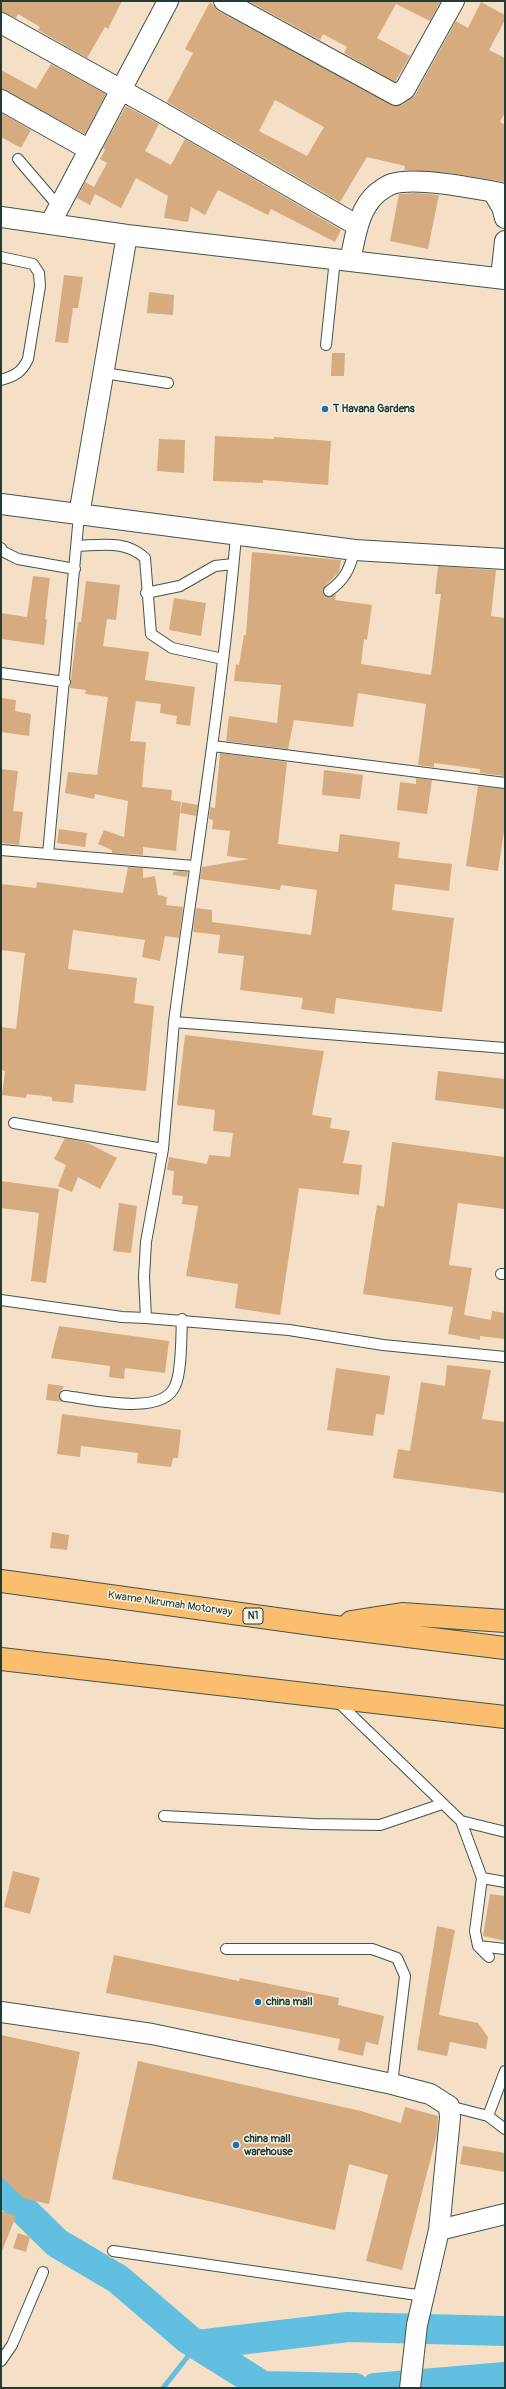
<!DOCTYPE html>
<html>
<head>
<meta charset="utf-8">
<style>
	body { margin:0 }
	#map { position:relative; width:506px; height:2389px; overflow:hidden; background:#f5e0c7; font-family:Pangolin,sans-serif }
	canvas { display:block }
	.frame { position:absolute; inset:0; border:2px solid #1f3d34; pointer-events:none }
</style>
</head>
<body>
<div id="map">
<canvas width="506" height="2389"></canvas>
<div class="frame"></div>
</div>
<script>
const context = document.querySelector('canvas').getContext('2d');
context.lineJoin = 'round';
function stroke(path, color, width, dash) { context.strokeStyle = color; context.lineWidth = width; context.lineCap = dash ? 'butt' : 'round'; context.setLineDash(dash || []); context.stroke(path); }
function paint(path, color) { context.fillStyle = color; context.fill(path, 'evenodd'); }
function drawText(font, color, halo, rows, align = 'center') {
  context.font = font + ' Pangolin,sans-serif'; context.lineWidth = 3; context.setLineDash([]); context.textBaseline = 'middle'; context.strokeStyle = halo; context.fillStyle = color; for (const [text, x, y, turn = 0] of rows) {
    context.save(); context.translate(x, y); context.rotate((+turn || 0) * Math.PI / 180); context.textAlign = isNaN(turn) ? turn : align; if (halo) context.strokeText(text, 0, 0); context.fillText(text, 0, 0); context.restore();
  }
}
stroke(new Path2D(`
	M 163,2388 L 197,2345`), '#62bfe0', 5);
stroke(new Path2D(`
	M 1,2188 L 57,2243 L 118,2279 L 188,2339 L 263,2386 L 355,2388
	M 197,2345 L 348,2327 L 505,2331
	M 375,2388 L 505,2377`), '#62bfe0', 30);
paint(new Path2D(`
	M 1,1 L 122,1 L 108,29 L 105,27 L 87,58 L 38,30 L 40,27 L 18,14 L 16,18 L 1,12 Z
	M 248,1 L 441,1 L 430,21 L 396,4 L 377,38 L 410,56 L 395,82 L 344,53 L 347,47 L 323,34 L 320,40 Z
	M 210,2 L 218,11 L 396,106 L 402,105 L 415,95 L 456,21 L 468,28 L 481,2 L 505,15 L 505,20 L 489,50 L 505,58 L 505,113 L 500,122 L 505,125 L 505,182 L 449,173 L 404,170 L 405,166 L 367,157 L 340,202 L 167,102 L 193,53 L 185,49 ZM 275,100 L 324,127 L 307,156 L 259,131 Z
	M 51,64 L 106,94 L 85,134 L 1,89 L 1,70 L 36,89 Z
	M 126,106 L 159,124 L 145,151 L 171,165 L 185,139 L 341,230 L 335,242 L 271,209 L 268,215 L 218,190 L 205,215 L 191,207 L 188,222 L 164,218 L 168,196 L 136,178 L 121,208 L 95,194 L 90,205 L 77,198 L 85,182 L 94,187 L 107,163 L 100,159 L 105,150 L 103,148 Z
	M 1,113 L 31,130 L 21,148 L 1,137 Z
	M 416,193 L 439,195 L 428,249 L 390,241 L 399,194 Z
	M 64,275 L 83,277 L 78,308 L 73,308 L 68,343 L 55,342 Z
	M 149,292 L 174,295 L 173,315 L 147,313 Z
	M 332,353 L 345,353 L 344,376 L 331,376 Z
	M 215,436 L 274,439 L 274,437 L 331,441 L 328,485 L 263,480 L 263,483 L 213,481 Z
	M 159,439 L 185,440 L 184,473 L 157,471 Z
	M 252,552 L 341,560 L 339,572 L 325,586 L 323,592 L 329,597 L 336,594 L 335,600 L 372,605 L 367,640 L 364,639 L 361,664 L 431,675 L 441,594 L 435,594 L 438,566 L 496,570 L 491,616 L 505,618 L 505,776 L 480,773 L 480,769 L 434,763 L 434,767 L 418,765 L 426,704 L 358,693 L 353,727 L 294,720 L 288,749 L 226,741 L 229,716 L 277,723 L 281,685 L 234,681 L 236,664 L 239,665 L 244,635 L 246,635 Z
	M 33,576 L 50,578 L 45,619 L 47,620 L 44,645 L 1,639 L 1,613 L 27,617 Z
	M 86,581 L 120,585 L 116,620 L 107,619 L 103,646 L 149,652 L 145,680 L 195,687 L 190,726 L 176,724 L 177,716 L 160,713 L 161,704 L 136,701 L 130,741 L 146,742 L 142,787 L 172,790 L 171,800 L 181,802 L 176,851 L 143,847 L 143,855 L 112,853 L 112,850 L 98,844 L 104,830 L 124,837 L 128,801 L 95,794 L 94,799 L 65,793 L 68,772 L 97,775 L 108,697 L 85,694 L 86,690 L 70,688 L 78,622 L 81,622 Z
	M 174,598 L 206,603 L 201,636 L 169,630 Z
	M 1,698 L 16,700 L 15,711 L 31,714 L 29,736 L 1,732 Z
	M 220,753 L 287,762 L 278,844 L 338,852 L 340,834 L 400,842 L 398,858 L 452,864 L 449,891 L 395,884 L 392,910 L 454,918 L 442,1012 L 336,998 L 334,1014 L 301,1009 L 303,998 L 240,990 L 244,956 L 218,953 L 220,935 L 193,932 L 196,908 L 212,910 L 212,922 L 311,935 L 317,890 L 281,885 L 280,890 L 200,879 L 202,867 L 249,859 L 227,856 L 230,831 L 212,829 L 213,820 L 209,819 L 210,807 L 215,808 Z
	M 1,769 L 18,771 L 13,811 L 23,812 L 19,845 L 1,843 Z
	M 324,770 L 363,775 L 360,799 L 322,795 Z
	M 416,778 L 432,780 L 427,814 L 397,810 L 400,782 L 416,784 Z
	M 478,786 L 505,789 L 505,825 L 498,871 L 466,866 Z
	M 182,802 L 198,805 L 196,816 L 180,813 Z
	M 59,829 L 87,833 L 85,847 L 57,843 Z
	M 128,867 L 143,868 L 143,878 L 155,876 L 158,895 L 167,897 L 166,905 L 183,907 L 179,938 L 165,936 L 160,961 L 142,957 L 145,940 L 73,930 L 68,969 L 137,978 L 134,1003 L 154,1006 L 146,1091 L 75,1084 L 73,1103 L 52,1101 L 52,1097 L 27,1094 L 26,1098 L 2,1095 L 5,1071 L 1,1070 L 1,1027 L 16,1029 L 25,953 L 1,950 L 1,884 L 36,888 L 37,882 L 123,893 Z
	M 179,871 L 188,872 L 187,877 L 173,875 L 173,872 Z
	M 185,1035 L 324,1051 L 312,1115 L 332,1118 L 330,1128 L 350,1131 L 343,1163 L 362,1165 L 359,1195 L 299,1188 L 280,1315 L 235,1308 L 238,1284 L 186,1276 L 198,1206 L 182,1204 L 183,1196 L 172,1195 L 174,1171 L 167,1170 L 169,1157 L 207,1164 L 209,1155 L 230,1157 L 233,1133 L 213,1131 L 215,1110 L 177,1105 Z
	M 438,1071 L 505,1079 L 505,1109 L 435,1100 Z
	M 65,1138 L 88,1143 L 117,1158 L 100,1189 L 78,1177 L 72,1192 L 58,1186 L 66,1165 L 54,1159 Z
	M 392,1142 L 505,1157 L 505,1209 L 458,1203 L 449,1265 L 472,1268 L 464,1315 L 491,1320 L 492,1311 L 505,1313 L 505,1339 L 480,1336 L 480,1340 L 448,1334 L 453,1307 L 363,1294 L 377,1205 L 384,1207 Z
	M 1,1181 L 59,1189 L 46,1283 L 31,1281 L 39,1213 L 1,1208 Z
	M 119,1203 L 137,1206 L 131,1253 L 113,1251 Z
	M 59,1326 L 169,1341 L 165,1373 L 125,1368 L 124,1379 L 109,1377 L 110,1366 L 51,1358 Z
	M 447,1365 L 491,1370 L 482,1419 L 505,1422 L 505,1493 L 393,1478 L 398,1449 L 410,1451 L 421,1382 L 445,1386 Z
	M 336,1368 L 390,1376 L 384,1415 L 376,1414 L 373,1436 L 327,1430 Z
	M 48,1384 L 64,1386 L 59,1395 L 62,1402 L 46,1400 Z
	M 62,1414 L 181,1430 L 178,1458 L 173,1458 L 171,1467 L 137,1463 L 138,1453 L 81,1446 L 80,1457 L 57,1454 Z
	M 52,1532 L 69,1535 L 67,1550 L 50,1548 Z
	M 13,1871 L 40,1878 L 30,1914 L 4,1907 Z
	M 490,1894 L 505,1896 L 505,1941 L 483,1936 Z
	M 437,1926 L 455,1930 L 439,2015 L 478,2023 L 488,2037 L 486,2049 L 450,2042 L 447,2056 L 417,2050 Z
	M 114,1955 L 239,1981 L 240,1978 L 339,1998 L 338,2005 L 384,2016 L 378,2045 L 366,2042 L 363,2056 L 338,2050 L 340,2039 L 106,1993 Z
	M 1,2035 L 80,2052 L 49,2204 L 25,2199 L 1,2177 Z
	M 138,2061 L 361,2111 L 401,2123 L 405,2107 L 438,2116 L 437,2134 L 402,2270 L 366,2261 L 388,2175 L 349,2164 L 335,2230 L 112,2179 Z
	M 463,2146 L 505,2153 L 505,2172 L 460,2164 Z
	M 1,2211 L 16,2216 L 2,2251 L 1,2251 Z
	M 18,2233 L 30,2237 L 26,2252 L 13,2248 Z`), '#d6ab7f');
const lane = new Path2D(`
	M 18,159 L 59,207
	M 1,257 L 33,264 L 39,273 L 40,286 L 28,359 C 22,372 15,376 1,380
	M 326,345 L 335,259
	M 104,373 L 168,383
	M 79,515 L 48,854 L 194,866
	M 77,546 C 102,545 126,540 145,558 L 151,634 L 172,648 L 223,659
	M 1,548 L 2,551 L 18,559 L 75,569
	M 329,591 C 346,579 349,569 355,550
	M 146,593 L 180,586 L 215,566 L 233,564
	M 1,673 L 65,682
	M 213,746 L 505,783
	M 1,850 L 48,854
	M 174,1022 C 195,860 222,699 236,536
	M 505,1048 L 174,1022 L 163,1149 L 146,1242 L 144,1277 L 146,1318 L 289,1330 L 383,1345 L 505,1357
	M 14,1123 L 163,1149
	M 501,1274 L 505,1274
	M 1,1300 L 122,1317 L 146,1318
	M 65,1396 C 92,1399 162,1417 175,1386 C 182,1372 181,1336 182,1319
	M 337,1701 L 461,1821 L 505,1832
	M 164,1816 L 313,1824 L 380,1825 L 442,1804
	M 461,1821 L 482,1878 L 505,1882
	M 482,1878 L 475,1931 L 478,1946 L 489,1957
	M 478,1946 L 505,1949
	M 226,1949 L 372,1949 L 397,1958 L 405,1976 L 392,2084
	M 505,2071 L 488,2116 L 505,2129
	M 449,2106 L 488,2116
	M 113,2251 L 424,2296
	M 1,2361 L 12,2345 L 43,2272`);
const street = new Path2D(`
	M 224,1 L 396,95 L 405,89 L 454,1
	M 1,23 L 161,112 L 358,226
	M 1,100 L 88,149
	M 493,192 L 502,207 L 505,218
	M 1,217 L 127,235 L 505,279
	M 50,224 L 168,1
	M 350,261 C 355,239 358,209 377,193 C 381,190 388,185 392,184 C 416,176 479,189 505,194
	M 501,278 L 505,241
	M 1,504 L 355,550 L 505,559
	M 79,515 L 127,235
	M 1,2012 L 152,2034 L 392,2084 L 430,2094 L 449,2106 L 450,2118 L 439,2230 L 417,2325 L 410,2388
	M 439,2230 L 505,2214`);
const highway = new Path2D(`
	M 1,1581 L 327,1626 L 505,1648
	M 351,1622 L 402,1614 L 505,1621
	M 1,1659 L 505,1717`);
stroke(lane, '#3f554a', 12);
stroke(street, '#3f554a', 22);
stroke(highway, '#3f554a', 24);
stroke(lane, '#fff', 10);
stroke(street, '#fff', 20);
stroke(highway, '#fbbd6e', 22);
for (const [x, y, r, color] of [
	[325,409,4,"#1f6fb2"],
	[258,2002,4,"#1f6fb2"],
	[236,2145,4,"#1f6fb2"]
]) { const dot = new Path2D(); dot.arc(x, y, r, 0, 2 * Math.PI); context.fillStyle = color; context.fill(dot); stroke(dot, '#f7f3e8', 1.5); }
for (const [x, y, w] of [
	[253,1616,20]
]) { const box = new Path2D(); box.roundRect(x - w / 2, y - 8, w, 16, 3); context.fillStyle = '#f7f3e8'; context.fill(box); stroke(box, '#1f3d34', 1); }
drawText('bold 10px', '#1f3d34', null, [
	["N1",253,1616]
]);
drawText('bold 11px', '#1f3d34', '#f7f3e8', [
	["T Havana Gardens",333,409],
	["china mall",266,2002],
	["china mall",244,2139],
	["warehouse",244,2152]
], 'left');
drawText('11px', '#1f3d34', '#f7f3e8', [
	["Kwame Nkrumah Motorway",170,1604,8]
]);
</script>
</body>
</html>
